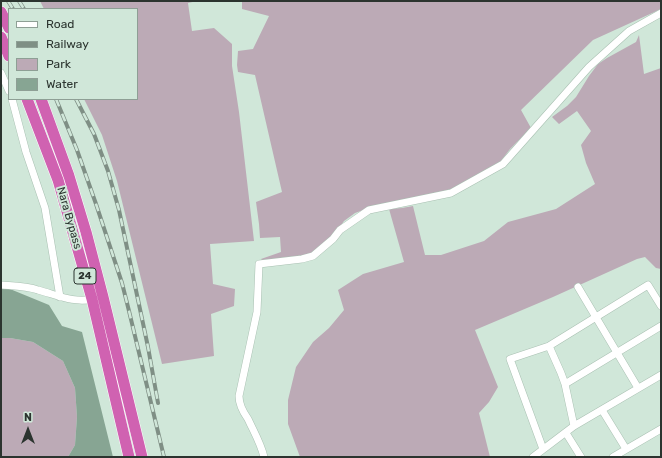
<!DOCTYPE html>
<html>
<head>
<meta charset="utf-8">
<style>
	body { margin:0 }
	#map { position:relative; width:662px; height:458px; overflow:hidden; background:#d0e7d9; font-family:Rubik,sans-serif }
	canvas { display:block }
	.frame { position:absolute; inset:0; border:2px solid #2b342f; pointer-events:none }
	.legend { position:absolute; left:8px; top:8px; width:130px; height:92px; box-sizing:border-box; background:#d0e7d9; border:1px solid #8e9f95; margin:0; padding:5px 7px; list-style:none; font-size:12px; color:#2b342f }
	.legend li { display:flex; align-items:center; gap:8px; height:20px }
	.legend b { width:20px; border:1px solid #8e9f95 }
	.north { position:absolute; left:8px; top:410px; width:40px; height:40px; -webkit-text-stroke:3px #d0e7d9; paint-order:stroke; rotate:0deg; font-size:11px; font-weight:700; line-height:16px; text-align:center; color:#2b342f }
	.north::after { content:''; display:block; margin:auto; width:14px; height:18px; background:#2b342f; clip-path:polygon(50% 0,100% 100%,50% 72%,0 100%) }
</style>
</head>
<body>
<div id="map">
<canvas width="662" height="458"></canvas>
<div class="frame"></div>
<ul class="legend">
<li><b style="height:5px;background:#fff"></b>Road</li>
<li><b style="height:5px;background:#7f8f85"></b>Railway</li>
<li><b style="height:11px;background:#bcaab6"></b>Park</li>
<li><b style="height:11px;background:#87a593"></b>Water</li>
</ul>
<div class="north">N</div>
</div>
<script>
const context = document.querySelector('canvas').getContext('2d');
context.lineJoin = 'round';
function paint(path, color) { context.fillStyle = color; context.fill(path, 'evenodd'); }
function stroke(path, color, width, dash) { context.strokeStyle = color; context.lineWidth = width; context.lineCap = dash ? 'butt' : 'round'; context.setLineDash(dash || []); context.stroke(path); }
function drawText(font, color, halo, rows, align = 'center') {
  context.font = font + ' Rubik,sans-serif'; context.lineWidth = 4; context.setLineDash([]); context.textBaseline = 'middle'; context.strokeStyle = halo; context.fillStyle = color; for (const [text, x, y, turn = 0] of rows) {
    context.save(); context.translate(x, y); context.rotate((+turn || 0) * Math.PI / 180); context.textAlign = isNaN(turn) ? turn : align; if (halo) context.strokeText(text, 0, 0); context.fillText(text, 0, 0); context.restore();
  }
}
paint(new Path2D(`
	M 40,1 L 197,1 L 188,3 L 192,31 L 214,28 L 232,44 L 232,66 L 239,112 L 254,241 L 210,244 L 213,284 L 235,289 L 234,306 L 211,314 L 214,356 L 162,364 L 117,181 L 102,135 L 84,99 L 137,99 L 137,9 L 44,9 Z
	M 242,1 L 661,1 L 661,9 L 593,40 L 521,110 L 531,128 L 510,149 L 498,165 L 448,192 L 369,208 L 355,213 L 344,221 L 332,238 L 310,255 L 263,261 L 261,259 L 281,252 L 280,237 L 260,238 L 259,224 L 256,202 L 282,192 L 255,75 L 238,72 L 237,65 L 238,51 L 253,49 L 269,16 L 242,9 Z
	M 639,35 L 644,74 L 661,68 L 661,269 L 656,268 L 645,257 L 637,259 L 553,297 L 475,330 L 498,387 L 489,402 L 479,413 L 490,457 L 300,457 L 288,424 L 288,400 L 296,367 L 313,342 L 329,328 L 344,310 L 338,290 L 363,274 L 404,262 L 389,209 L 402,208 L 413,206 L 425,255 L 441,255 L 484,241 L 508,222 L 556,209 L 595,184 L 586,163 L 581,145 L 591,131 L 577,111 L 559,124 L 552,117 L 567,106 L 576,97 L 589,76 L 598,64 L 607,58 L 636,42 Z
	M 1,338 L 10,338 L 33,342 L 63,361 L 75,388 L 77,417 L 75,445 L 68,457 L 1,457 Z`), '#bcaab6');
paint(new Path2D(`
	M 1,289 L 10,289 L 49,305 L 62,326 L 82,332 L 113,457 L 68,457 L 75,445 L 77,417 L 75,388 L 63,361 L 33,342 L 10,338 L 1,338 Z`), '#87a593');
const minor = new Path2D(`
	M 1,73 L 9,91
	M 12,99 L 26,152 L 45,208 L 60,297
	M 1,285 C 13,286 26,286 38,290 C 60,296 72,303 95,299
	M 578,287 L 638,388
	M 549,346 L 561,373 L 565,384 L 574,426
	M 565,384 L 661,326
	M 602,410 L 626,449
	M 566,433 L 581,457
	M 543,449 L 510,359 L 549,346 L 648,285 L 661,306
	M 264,457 C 261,444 254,432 248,419 C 243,412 239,405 239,396 L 257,312 L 259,264 L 302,259 L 313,256 L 333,239 L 340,230 L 369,210 L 451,193 L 503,164 L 589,67 L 629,31 L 661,13
	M 533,457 L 574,426 L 661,375
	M 613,457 L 661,429`);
const highway = new Path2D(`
	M 1,12 L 9,28
	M 1,37 L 9,56
	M 27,99 L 58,180 L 92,299 L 129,457
	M 41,99 L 69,176 L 86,232 L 103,297 L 142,457`);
stroke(minor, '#a9c0b2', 8);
stroke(highway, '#fff', 12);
stroke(minor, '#fff', 7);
stroke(highway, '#d062b1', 11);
const rail = new Path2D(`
	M 8,1 L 13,9
	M 19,1 L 24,9
	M 56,99 L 77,150 L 96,204 L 122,283 L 129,311 L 164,457
	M 76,99 L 94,134 L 108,171 L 119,210 L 148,347 L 158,403`);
stroke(rail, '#7f8f85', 4);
stroke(rail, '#d0e7d9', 2.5, [8]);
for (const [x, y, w] of [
	[85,276,22]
]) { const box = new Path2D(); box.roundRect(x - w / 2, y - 8, w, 16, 3); context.fillStyle = '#d0e7d9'; context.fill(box); stroke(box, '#2b342f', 1); }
drawText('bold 10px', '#2b342f', null, [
	["24",85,276]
]);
drawText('11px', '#2b342f', '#d0e7d9', [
	["Nara Bypass",69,218,74]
]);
</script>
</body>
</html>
